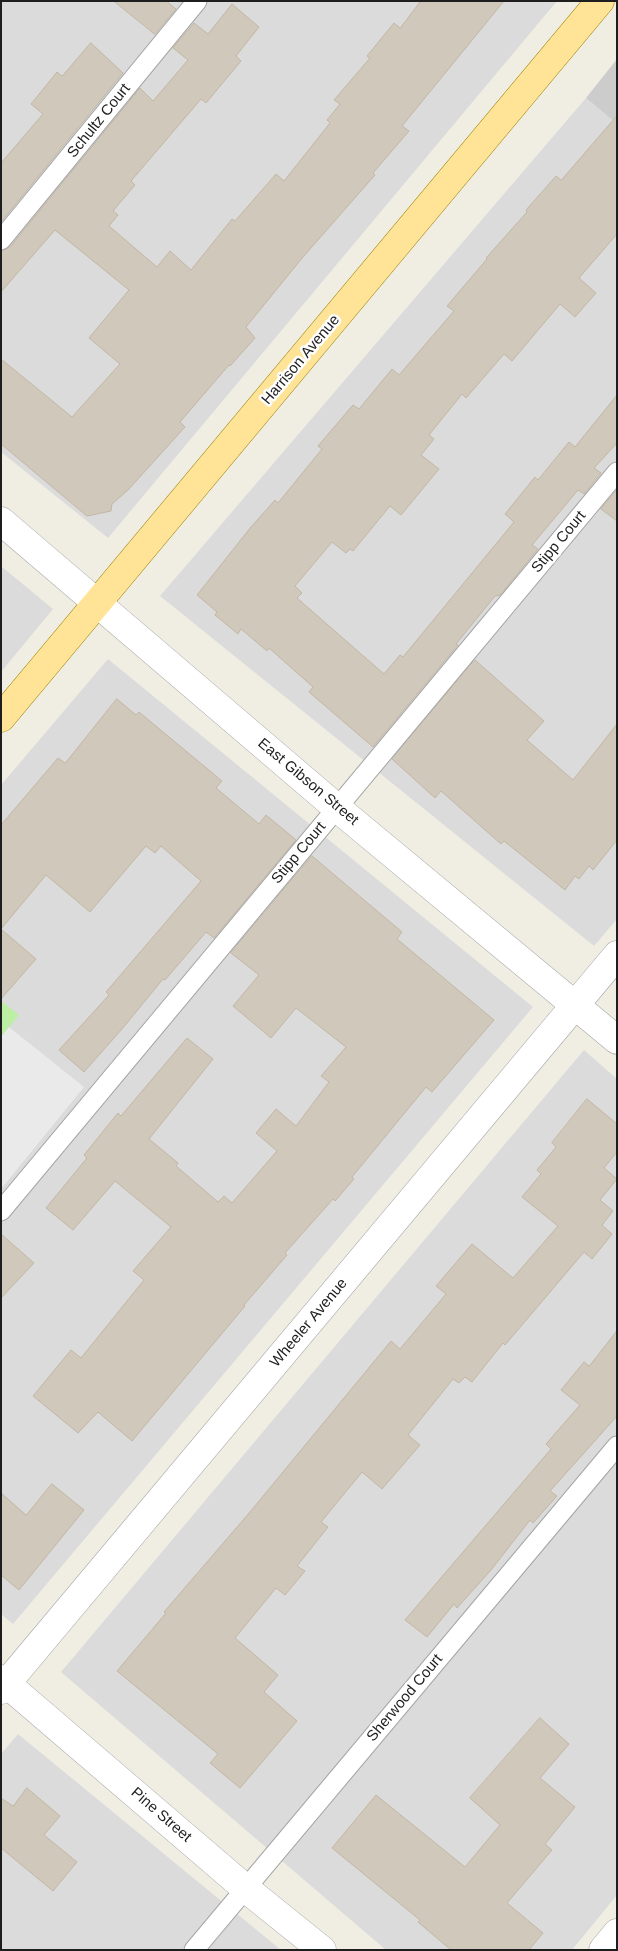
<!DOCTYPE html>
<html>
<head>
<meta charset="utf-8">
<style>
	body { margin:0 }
	#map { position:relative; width:618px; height:1951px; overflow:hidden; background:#f0eee3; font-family:Helvetica,sans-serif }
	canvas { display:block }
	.frame { position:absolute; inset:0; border:2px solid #1e1e1e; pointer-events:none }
</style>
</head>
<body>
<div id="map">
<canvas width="618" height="1951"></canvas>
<div class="frame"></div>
</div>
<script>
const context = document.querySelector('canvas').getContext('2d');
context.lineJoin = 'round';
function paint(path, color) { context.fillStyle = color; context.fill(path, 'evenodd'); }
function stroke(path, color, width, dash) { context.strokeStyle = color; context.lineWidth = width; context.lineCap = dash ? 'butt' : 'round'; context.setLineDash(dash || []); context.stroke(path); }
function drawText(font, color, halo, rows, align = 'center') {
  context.font = font + ' Helvetica,sans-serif'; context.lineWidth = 5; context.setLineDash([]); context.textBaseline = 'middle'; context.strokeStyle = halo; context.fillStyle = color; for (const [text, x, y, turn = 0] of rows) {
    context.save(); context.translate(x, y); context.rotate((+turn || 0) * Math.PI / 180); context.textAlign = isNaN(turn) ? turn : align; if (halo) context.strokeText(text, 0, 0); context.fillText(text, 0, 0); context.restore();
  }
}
paint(new Path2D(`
	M 1,1 L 557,1 L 108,538 L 1,452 Z
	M 586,98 L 617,124 L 617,919 L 594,946 L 160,596 Z
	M 1,566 L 53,609 L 1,672 Z
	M 108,659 L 533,1007 L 13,1624 L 1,1614 L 1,785 Z
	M 584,1050 L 617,1079 L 617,1895 L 572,1950 L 386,1950 L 61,1672 Z
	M 18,1734 L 281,1950 L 1,1950 L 1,1754 Z`), '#dcdbdb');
paint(new Path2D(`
	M 617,59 L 617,124 L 586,98 Z`), '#ccc');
paint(new Path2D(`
	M 1,1001 L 19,1015 L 1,1037 Z`), '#bcefa4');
paint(new Path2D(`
	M 9,1027 L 84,1087 L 1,1189 L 1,1037 Z`), '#eaeaea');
const building = new Path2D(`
	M 114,1 L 166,1 L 176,9 L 155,34 Z
	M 421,1 L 504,1 L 402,126 L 409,131 L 373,173 L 375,175 L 303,257 L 246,327 L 255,338 L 230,366 L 229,365 L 180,422 L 185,427 L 128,490 L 112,504 L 111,511 L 87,516 L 1,444 L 1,359 L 72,417 L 120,364 L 89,338 L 129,290 L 55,230 L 1,292 L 1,251 L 10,247 L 140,88 L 153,101 L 188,60 L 173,48 L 194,23 L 208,34 L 232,4 L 259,27 L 236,56 L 241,61 L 206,103 L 201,99 L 131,181 L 135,185 L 113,211 L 118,215 L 109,226 L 157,267 L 170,251 L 191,270 L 232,219 L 235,221 L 276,174 L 284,181 L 330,123 L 327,120 L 340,104 L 334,100 L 370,58 L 367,56 L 394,23 L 400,28 Z
	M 91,43 L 123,73 L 1,222 L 1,163 L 43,114 L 31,104 L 57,72 L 62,76 Z
	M 617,116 L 617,234 L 579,278 L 596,293 L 575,317 L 560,304 L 512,361 L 504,354 L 466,398 L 462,394 L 429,435 L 434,439 L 421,455 L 439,469 L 401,515 L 390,506 L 353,551 L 350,549 L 346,553 L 332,542 L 295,586 L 302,593 L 297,598 L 384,674 L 400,655 L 403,657 L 514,522 L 505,514 L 535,477 L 538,480 L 569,442 L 575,447 L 617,395 L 617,443 L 594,468 L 601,473 L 584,494 L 578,490 L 532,545 L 538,549 L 500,595 L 495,596 L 456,644 L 458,645 L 373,747 L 309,692 L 313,687 L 269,648 L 267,651 L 241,629 L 238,634 L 215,615 L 217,612 L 197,595 L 251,527 L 275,500 L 278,503 L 322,449 L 318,446 L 353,405 L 359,409 L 392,369 L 399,375 L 454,311 L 447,306 L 487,259 L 486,258 L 527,212 L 526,210 L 556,176 L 561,180 Z
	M 617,490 L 617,521 L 601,509 Z
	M 475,660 L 544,721 L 527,740 L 573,780 L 617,724 L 617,840 L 593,870 L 589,866 L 579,879 L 575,876 L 565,890 L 504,841 L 501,844 L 441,791 L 435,798 L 392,759 Z
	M 117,699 L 136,715 L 139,712 L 222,781 L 216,788 L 259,824 L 266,815 L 296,840 L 214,938 L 206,932 L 165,980 L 163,979 L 122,1029 L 84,1072 L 59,1050 L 109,995 L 106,992 L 201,881 L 161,846 L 155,853 L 146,846 L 90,912 L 46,875 L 1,929 L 1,825 L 58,758 L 65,763 Z
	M 312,856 L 402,932 L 397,939 L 494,1020 L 432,1092 L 426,1087 L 352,1177 L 354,1179 L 335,1201 L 333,1199 L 285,1253 L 287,1255 L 244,1305 L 245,1306 L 132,1441 L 98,1412 L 78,1433 L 33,1396 L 71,1350 L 81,1358 L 144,1280 L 133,1271 L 171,1227 L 115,1181 L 73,1230 L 46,1208 L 87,1158 L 84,1155 L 118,1113 L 121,1116 L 187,1038 L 213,1059 L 149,1139 L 178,1163 L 176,1166 L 218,1202 L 224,1196 L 232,1203 L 277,1151 L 256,1133 L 276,1109 L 296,1126 L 329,1082 L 321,1076 L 346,1047 L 296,1008 L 271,1038 L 233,1006 L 259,975 L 231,953 Z
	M 1,929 L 36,959 L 1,999 Z
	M 587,1099 L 617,1124 L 617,1152 L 604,1168 L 617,1179 L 600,1200 L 613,1211 L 602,1225 L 612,1234 L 592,1259 L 584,1252 L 505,1345 L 503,1343 L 472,1382 L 465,1377 L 459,1383 L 453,1379 L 408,1435 L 420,1445 L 382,1489 L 362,1472 L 321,1522 L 328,1527 L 297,1566 L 305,1571 L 285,1595 L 276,1588 L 235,1638 L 278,1675 L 264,1692 L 297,1721 L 240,1788 L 210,1763 L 218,1754 L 117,1671 L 166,1613 L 164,1612 L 250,1512 L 391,1341 L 400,1349 L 446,1294 L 436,1286 L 472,1244 L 513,1278 L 558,1226 L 522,1197 L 541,1174 L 537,1170 L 556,1147 L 552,1143 Z
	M 1,1234 L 34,1263 L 1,1298 Z
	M 617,1331 L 617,1416 L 550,1491 L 557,1496 L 533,1523 L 530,1520 L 491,1570 L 457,1608 L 454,1604 L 427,1637 L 405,1620 L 551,1449 L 546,1444 L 580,1405 L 561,1390 L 584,1362 L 589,1366 Z
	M 52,1484 L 84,1510 L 19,1590 L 1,1575 L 1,1493 L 26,1515 Z
	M 540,1718 L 569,1744 L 540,1778 L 575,1807 L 545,1844 L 552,1850 L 507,1903 L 543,1933 L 529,1950 L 451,1950 L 418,1922 L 420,1920 L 332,1848 L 376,1795 L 465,1867 L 500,1825 L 470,1798 Z
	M 27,1788 L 60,1816 L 44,1835 L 77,1862 L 53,1891 L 1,1848 L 1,1798 L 13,1806 Z`);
paint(building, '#d0c8bb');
stroke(building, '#c3b7a4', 1);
const service = new Path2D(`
	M 1,240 L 197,1
	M 1,1211 L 617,472
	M 194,1950 L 617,1446`);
const minor = new Path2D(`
	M 1,521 L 337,808 L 617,1040
	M 1,1679 L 245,1888 L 322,1950
	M 1,1690 L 617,955
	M 603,1950 L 617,1933`);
const primary = new Path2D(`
	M 1,718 L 600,1`);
stroke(service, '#a5a5a5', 21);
stroke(minor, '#a5a5a5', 29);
stroke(primary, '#977f00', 29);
stroke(service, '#fff', 19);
stroke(minor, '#fff', 28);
stroke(primary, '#ffe498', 28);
drawText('15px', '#1e1e1e', '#fff', [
	["Schultz Court",99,121,-51],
	["Harrison Avenue",301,360,-50],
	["Stipp Court",559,542,-50],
	["East Gibson Street",308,782,40],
	["Stipp Court",299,853,-50],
	["Wheeler Avenue",309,1323,-50],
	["Sherwood Court",405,1698,-50],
	["Pine Street",161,1815,41]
]);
</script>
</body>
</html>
